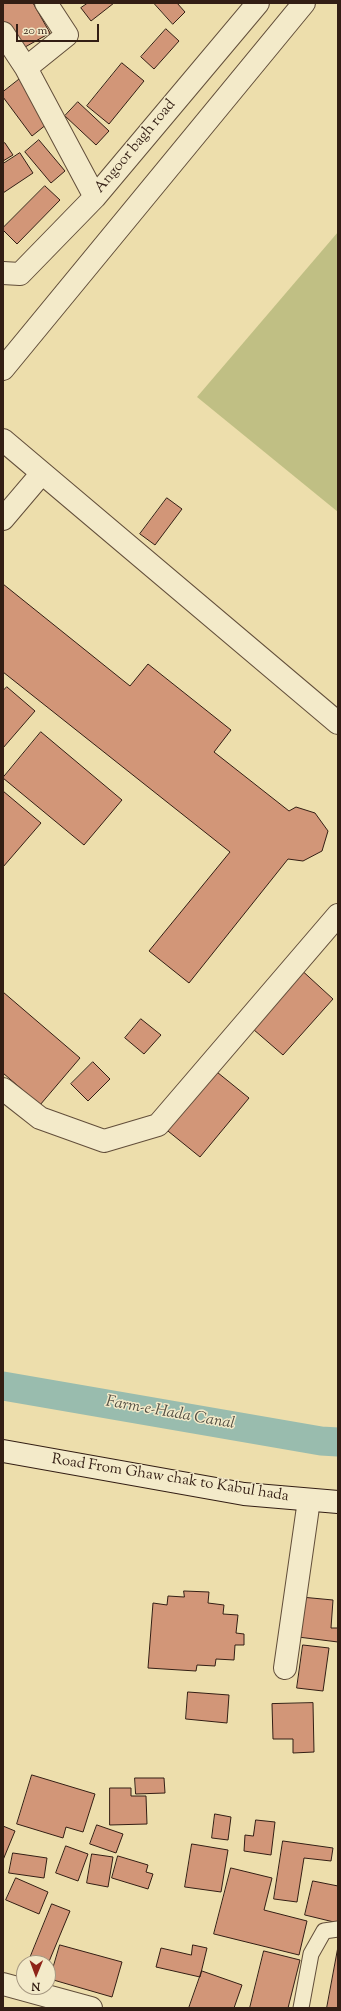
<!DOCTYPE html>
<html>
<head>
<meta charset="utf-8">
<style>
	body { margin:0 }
	#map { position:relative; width:341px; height:2011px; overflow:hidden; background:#eddeac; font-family:"Sorts Mill Goudy",serif }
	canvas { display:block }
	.frame { position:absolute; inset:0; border:4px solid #331e14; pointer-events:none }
	.north { position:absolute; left:16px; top:1955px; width:40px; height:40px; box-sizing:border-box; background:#f3eac9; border:1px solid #a69881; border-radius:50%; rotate:181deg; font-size:11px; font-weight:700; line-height:16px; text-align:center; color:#331e14 }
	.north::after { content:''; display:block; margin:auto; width:14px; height:18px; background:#8f2418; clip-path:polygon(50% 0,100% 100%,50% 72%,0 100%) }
	.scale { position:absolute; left:16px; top:24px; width:83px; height:18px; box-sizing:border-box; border:2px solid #331e14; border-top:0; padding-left:5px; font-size:12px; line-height:14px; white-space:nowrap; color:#331e14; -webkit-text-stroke:3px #f3eac9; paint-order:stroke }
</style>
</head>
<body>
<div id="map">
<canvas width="341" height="2011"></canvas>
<div class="frame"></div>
<div class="north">N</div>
<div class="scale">20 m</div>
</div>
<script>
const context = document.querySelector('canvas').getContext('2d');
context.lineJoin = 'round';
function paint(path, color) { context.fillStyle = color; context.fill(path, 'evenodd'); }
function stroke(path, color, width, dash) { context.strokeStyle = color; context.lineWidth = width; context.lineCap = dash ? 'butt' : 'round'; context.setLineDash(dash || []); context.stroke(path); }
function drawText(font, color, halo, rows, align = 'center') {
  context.font = font + ' "Sorts Mill Goudy",serif'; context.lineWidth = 3; context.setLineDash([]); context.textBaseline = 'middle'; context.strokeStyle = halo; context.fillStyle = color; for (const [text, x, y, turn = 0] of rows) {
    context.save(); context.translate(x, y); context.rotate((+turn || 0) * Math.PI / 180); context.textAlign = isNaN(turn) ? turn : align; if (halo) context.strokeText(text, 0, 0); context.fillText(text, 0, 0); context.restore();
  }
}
paint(new Path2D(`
	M 338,232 L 338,512 L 197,397 Z`), '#c0bf84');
stroke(new Path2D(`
	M 3,1386 L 321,1441 L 338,1442`), '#99bcae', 29);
const building = new Path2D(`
	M 3,3 L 33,3 L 50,33 L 18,51 L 3,25 Z
	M 88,3 L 114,3 L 91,21 L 81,8 Z
	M 154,3 L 177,3 L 185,12 L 173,24 Z
	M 166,29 L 179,41 L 154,69 L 141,57 Z
	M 122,63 L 144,81 L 109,124 L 87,106 Z
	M 21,78 L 52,120 L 32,136 L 3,97 L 3,92 Z
	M 78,102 L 109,131 L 96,145 L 65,116 Z
	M 39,140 L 65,171 L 51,183 L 25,152 Z
	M 5,143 L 13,155 L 3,161 L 3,144 Z
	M 20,153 L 33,173 L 3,193 L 3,164 Z
	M 45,186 L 60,200 L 17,244 L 3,230 L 3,228 Z
	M 167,498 L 182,509 L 155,545 L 140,534 Z
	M 3,584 L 130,686 L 148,664 L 231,730 L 214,752 L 289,811 L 296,807 L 315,813 L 328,831 L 322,851 L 303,861 L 288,859 L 189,983 L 149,951 L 230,852 L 3,672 Z
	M 7,687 L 35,711 L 3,748 L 3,691 Z
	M 41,732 L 122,800 L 84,845 L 3,778 Z
	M 3,791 L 41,823 L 3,867 Z
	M 297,966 L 333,999 L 283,1055 L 246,1023 Z
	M 3,992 L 80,1058 L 40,1105 L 3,1073 Z
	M 141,1019 L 161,1035 L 144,1054 L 125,1038 Z
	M 93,1062 L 110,1079 L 88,1101 L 71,1084 Z
	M 212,1068 L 249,1098 L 200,1157 L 163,1127 Z
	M 184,1591 L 209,1592 L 208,1603 L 224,1605 L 223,1614 L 238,1615 L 236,1633 L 244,1634 L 244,1645 L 235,1645 L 234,1660 L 216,1659 L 215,1666 L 197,1665 L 196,1671 L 148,1668 L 153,1603 L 167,1605 L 168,1596 L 184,1597 Z
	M 301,1597 L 333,1600 L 331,1628 L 338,1628 L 338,1642 L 298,1637 Z
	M 303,1645 L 329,1648 L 323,1691 L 297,1688 Z
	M 188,1692 L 229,1695 L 227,1723 L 186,1719 Z
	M 313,1703 L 314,1752 L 293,1753 L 293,1739 L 273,1739 L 272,1704 Z
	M 32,1775 L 95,1794 L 83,1832 L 66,1827 L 63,1838 L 17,1824 Z
	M 135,1778 L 164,1778 L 165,1793 L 136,1794 Z
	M 110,1788 L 131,1788 L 131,1796 L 146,1796 L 147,1824 L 110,1825 Z
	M 215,1814 L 231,1817 L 228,1840 L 212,1838 Z
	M 256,1820 L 275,1822 L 271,1855 L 244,1851 L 245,1835 L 253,1836 Z
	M 97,1825 L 123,1834 L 116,1853 L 90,1844 Z
	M 3,1826 L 15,1831 L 3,1860 Z
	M 283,1841 L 333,1848 L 331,1861 L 304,1858 L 297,1902 L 274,1899 Z
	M 192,1844 L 228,1850 L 221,1892 L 185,1887 Z
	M 66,1846 L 88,1854 L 78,1881 L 56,1873 Z
	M 13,1853 L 47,1858 L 44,1878 L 9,1873 Z
	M 92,1854 L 113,1857 L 108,1887 L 87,1883 Z
	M 118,1856 L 148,1865 L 146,1872 L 153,1874 L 148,1889 L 112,1878 Z
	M 231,1868 L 272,1878 L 264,1910 L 307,1921 L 299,1955 L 214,1934 Z
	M 16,1878 L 48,1892 L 39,1914 L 6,1900 Z
	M 313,1881 L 338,1886 L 338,1923 L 305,1915 Z
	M 52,1904 L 70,1911 L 48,1964 L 28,1963 Z
	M 60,1945 L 122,1962 L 112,1997 L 50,1979 Z
	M 193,1945 L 207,1948 L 200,1977 L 156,1967 L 161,1948 L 191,1955 Z
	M 338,1947 L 338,2008 L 327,2008 Z
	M 264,1951 L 300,1960 L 288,2008 L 250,2008 Z
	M 202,1971 L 242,1985 L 234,2008 L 189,2008 Z`);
paint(building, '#d29678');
stroke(building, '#331e14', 1);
const lane = new Path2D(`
	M 301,2008 L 311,1954 L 324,1931 L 338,1929`);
const street = new Path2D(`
	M 3,33 L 26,68 L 95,197
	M 26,68 L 67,35 L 46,3
	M 3,273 L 20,274 L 95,197 L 258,3
	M 3,369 L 304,3
	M 3,440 L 338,723
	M 3,519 L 42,473
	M 3,1089 L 40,1118 L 104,1141 L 158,1125 L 338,915
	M 285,1668 L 309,1500
	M 3,1984 L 91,2008`);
const secondary = new Path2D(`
	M 3,1451 L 244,1494 L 338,1502`);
stroke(lane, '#624e3a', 17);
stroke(street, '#624e3a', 24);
stroke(secondary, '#331e14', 24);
stroke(lane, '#f3eac9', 15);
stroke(street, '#f3eac9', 22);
stroke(secondary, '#f3eac9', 22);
drawText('15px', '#331e14', '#f3eac9', [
	["Angoor bagh road",136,147,-50],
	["Road From Ghaw chak to Kabul hada",170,1479,9]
]);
drawText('italic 16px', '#524d42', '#f3eac9', [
	["Farm-e-Hada Canal",170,1414,10]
]);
</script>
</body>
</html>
